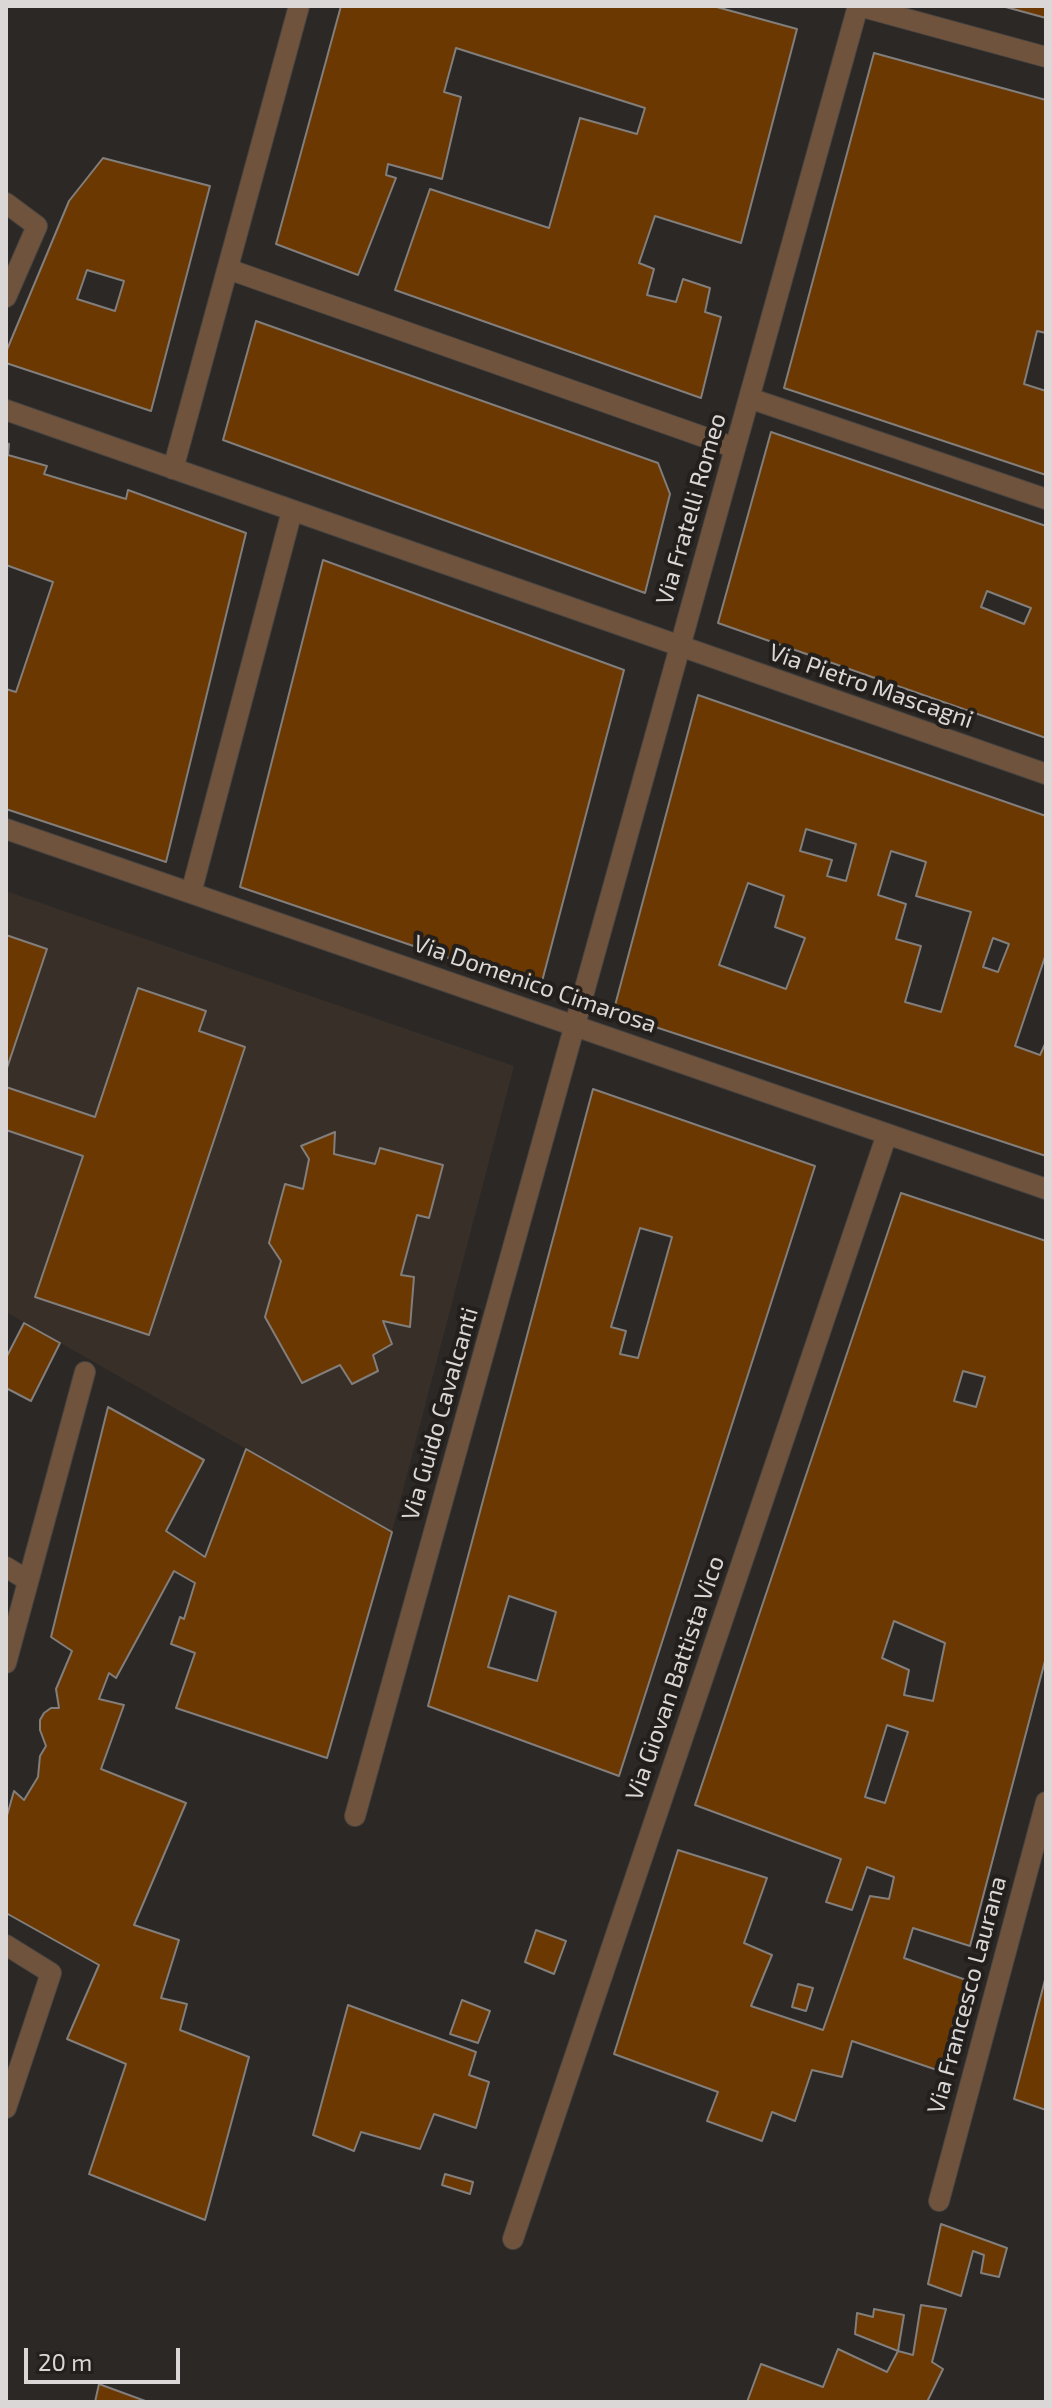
<!DOCTYPE html>
<html>
<head>
<meta charset="utf-8">
<style>
	body { margin:0 }
	#map { position:relative; width:1052px; height:2408px; overflow:hidden; background:#2b2826; font-family:"Exo 2",sans-serif }
	canvas { display:block }
	.frame { position:absolute; inset:0; border:8px solid #dad7d6; pointer-events:none }
	.scale { position:absolute; left:24px; top:2348px; width:156px; height:36px; box-sizing:border-box; border:4px solid #dad7d6; border-top:0; padding-left:10px; font-size:24px; line-height:28px; white-space:nowrap; color:#dad7d6; -webkit-text-stroke:6px #221f1c; paint-order:stroke }
</style>
</head>
<body>
<div id="map">
<canvas width="1052" height="2408"></canvas>
<div class="frame"></div>
<div class="scale">20 m</div>
</div>
<script>
const context = document.querySelector('canvas').getContext('2d');
context.lineJoin = 'round';
function paint(path, color) { context.fillStyle = color; context.fill(path, 'evenodd'); }
function stroke(path, color, width, dash) { context.strokeStyle = color; context.lineWidth = width; context.lineCap = dash ? 'butt' : 'round'; context.setLineDash(dash || []); context.stroke(path); }
function drawText(font, color, halo, rows, align = 'center') {
  context.font = font + ' "Exo 2",sans-serif'; context.lineWidth = 8; context.setLineDash([]); context.textBaseline = 'middle'; context.strokeStyle = halo; context.fillStyle = color; for (const [text, x, y, turn = 0] of rows) {
    context.save(); context.translate(x, y); context.rotate((+turn || 0) * Math.PI / 180); context.textAlign = isNaN(turn) ? turn : align; if (halo) context.strokeText(text, 0, 0); context.fillText(text, 0, 0); context.restore();
  }
}
paint(new Path2D(`
	M 6,891 L 514,1066 L 392,1532 L 6,1312 Z`), '#372f28');
const building = new Path2D(`
	M 341,6 L 713,6 L 797,29 L 741,243 L 655,216 L 639,263 L 654,269 L 647,295 L 676,302 L 683,279 L 710,288 L 705,312 L 721,317 L 701,398 L 395,290 L 430,189 L 549,228 L 580,118 L 637,134 L 645,108 L 456,48 L 444,92 L 461,97 L 442,179 L 388,164 L 386,175 L 396,178 L 358,275 L 276,244 Z
	M 1002,6 L 1046,6 L 1046,18 Z
	M 874,53 L 1046,100 L 1046,333 L 1037,331 L 1024,384 L 1046,391 L 1046,475 L 784,388 Z
	M 103,158 L 210,186 L 151,411 L 6,363 L 6,352 L 69,201 ZM 87,270 L 124,281 L 115,311 L 77,299 Z
	M 256,321 L 658,463 L 670,494 L 645,593 L 223,440 Z
	M 771,432 L 1046,526 L 1046,738 L 718,623 ZM 987,591 L 1031,608 L 1024,624 L 981,607 Z
	M 6,443 L 9,444 L 8,455 L 47,466 L 44,474 L 126,499 L 128,490 L 246,533 L 166,862 L 6,809 L 6,689 L 16,692 L 53,582 L 6,565 Z
	M 323,560 L 624,670 L 540,989 L 240,887 Z
	M 698,695 L 1046,816 L 1046,954 L 1015,1046 L 1040,1055 L 1046,1042 L 1046,1156 L 613,1013 ZM 806,829 L 856,844 L 846,881 L 827,876 L 832,860 L 800,851 ZM 891,851 L 926,862 L 916,896 L 971,912 L 941,1012 L 905,1002 L 921,946 L 896,939 L 906,904 L 878,895 ZM 748,883 L 784,896 L 775,927 L 805,938 L 786,989 L 719,965 ZM 993,938 L 1009,944 L 998,972 L 983,967 Z
	M 6,935 L 47,949 L 6,1071 Z
	M 138,988 L 206,1011 L 199,1031 L 245,1047 L 149,1335 L 35,1297 L 83,1156 L 6,1130 L 6,1087 L 95,1117 Z
	M 593,1089 L 815,1166 L 619,1776 L 428,1706 ZM 640,1228 L 672,1237 L 638,1358 L 620,1354 L 626,1331 L 611,1327 ZM 509,1596 L 556,1612 L 537,1681 L 488,1667 Z
	M 335,1132 L 334,1154 L 375,1164 L 380,1148 L 443,1165 L 429,1218 L 417,1215 L 401,1275 L 414,1277 L 410,1327 L 383,1321 L 392,1344 L 373,1355 L 378,1371 L 352,1384 L 340,1365 L 302,1383 L 265,1317 L 281,1261 L 269,1243 L 285,1184 L 303,1189 L 309,1159 L 301,1146 Z
	M 901,1193 L 1046,1241 L 1046,1657 L 970,1946 L 913,1928 L 904,1958 L 966,1980 L 940,2071 L 852,2041 L 842,2077 L 812,2070 L 795,2121 L 772,2112 L 762,2141 L 707,2121 L 718,2092 L 614,2054 L 678,1850 L 767,1878 L 744,1943 L 772,1955 L 751,2006 L 823,2030 L 870,1896 L 889,1899 L 894,1877 L 867,1867 L 852,1910 L 826,1902 L 841,1859 L 695,1805 ZM 963,1371 L 985,1377 L 976,1407 L 954,1401 ZM 894,1621 L 945,1643 L 933,1701 L 904,1695 L 909,1670 L 882,1658 ZM 887,1725 L 908,1732 L 885,1803 L 865,1797 Z
	M 24,1323 L 60,1343 L 31,1401 L 6,1388 L 6,1358 Z
	M 108,1407 L 204,1460 L 166,1531 L 205,1557 L 246,1449 L 392,1532 L 327,1758 L 176,1708 L 195,1653 L 171,1644 L 180,1617 L 184,1619 L 195,1583 L 174,1571 L 116,1678 L 109,1673 L 99,1699 L 124,1705 L 101,1769 L 186,1803 L 134,1925 L 179,1940 L 161,1998 L 187,2004 L 180,2030 L 249,2057 L 205,2220 L 89,2174 L 126,2064 L 67,2039 L 99,1965 L 6,1913 L 6,1819 L 14,1791 L 24,1800 L 38,1777 L 40,1756 L 46,1746 L 40,1730 L 40,1720 L 44,1713 L 51,1708 L 59,1708 L 56,1689 L 72,1651 L 51,1637 Z
	M 536,1930 L 566,1941 L 554,1974 L 525,1962 Z
	M 1046,1976 L 1046,2110 L 1014,2099 Z
	M 798,1984 L 813,1988 L 806,2011 L 792,2007 Z
	M 462,2000 L 490,2011 L 478,2043 L 450,2034 Z
	M 348,2005 L 476,2052 L 469,2075 L 489,2082 L 476,2128 L 434,2114 L 420,2149 L 361,2132 L 354,2151 L 313,2135 Z
	M 445,2174 L 473,2182 L 470,2194 L 442,2185 Z
	M 941,2224 L 1007,2248 L 999,2277 L 981,2273 L 984,2255 L 973,2251 L 961,2296 L 928,2284 Z
	M 921,2305 L 946,2309 L 932,2362 L 943,2369 L 927,2402 L 747,2402 L 761,2364 L 823,2387 L 838,2349 L 887,2372 L 898,2351 L 913,2355 Z
	M 874,2309 L 904,2315 L 898,2351 L 855,2334 L 857,2313 L 873,2317 Z
	M 99,2384 L 148,2402 L 95,2402 Z`);
paint(building, '#6a3800');
stroke(building, '#827e7c', 2);
const minor = new Path2D(`
	M 859,6 L 1046,57
	M 6,203 L 37,226 L 6,297
	M 228,269 L 735,448
	M 749,398 L 1046,499
	M 6,410 L 1046,774
	M 173,469 L 299,6
	M 6,829 L 1046,1189
	M 191,893 L 292,511
	M 6,1567 L 27,1580
	M 6,1663 L 85,1372
	M 355,1816 L 858,6
	M 6,1945 L 51,1973 L 6,2108
	M 939,2201 L 1046,1802
	M 513,2239 L 887,1134`);
stroke(minor, '#474442', 22);
stroke(minor, '#70533c', 20);
drawText('24px', '#dad7d6', '#221f1c', [
	["Via Fratelli Romeo",691,509,-74],
	["Via Pietro Mascagni",871,686,19],
	["Via Domenico Cimarosa",535,984,19],
	["Via Guido Cavalcanti",440,1414,-74],
	["Via Giovan Battista Vico",675,1678,-71],
	["Via Francesco Laurana",967,1995,-75]
]);
</script>
</body>
</html>
